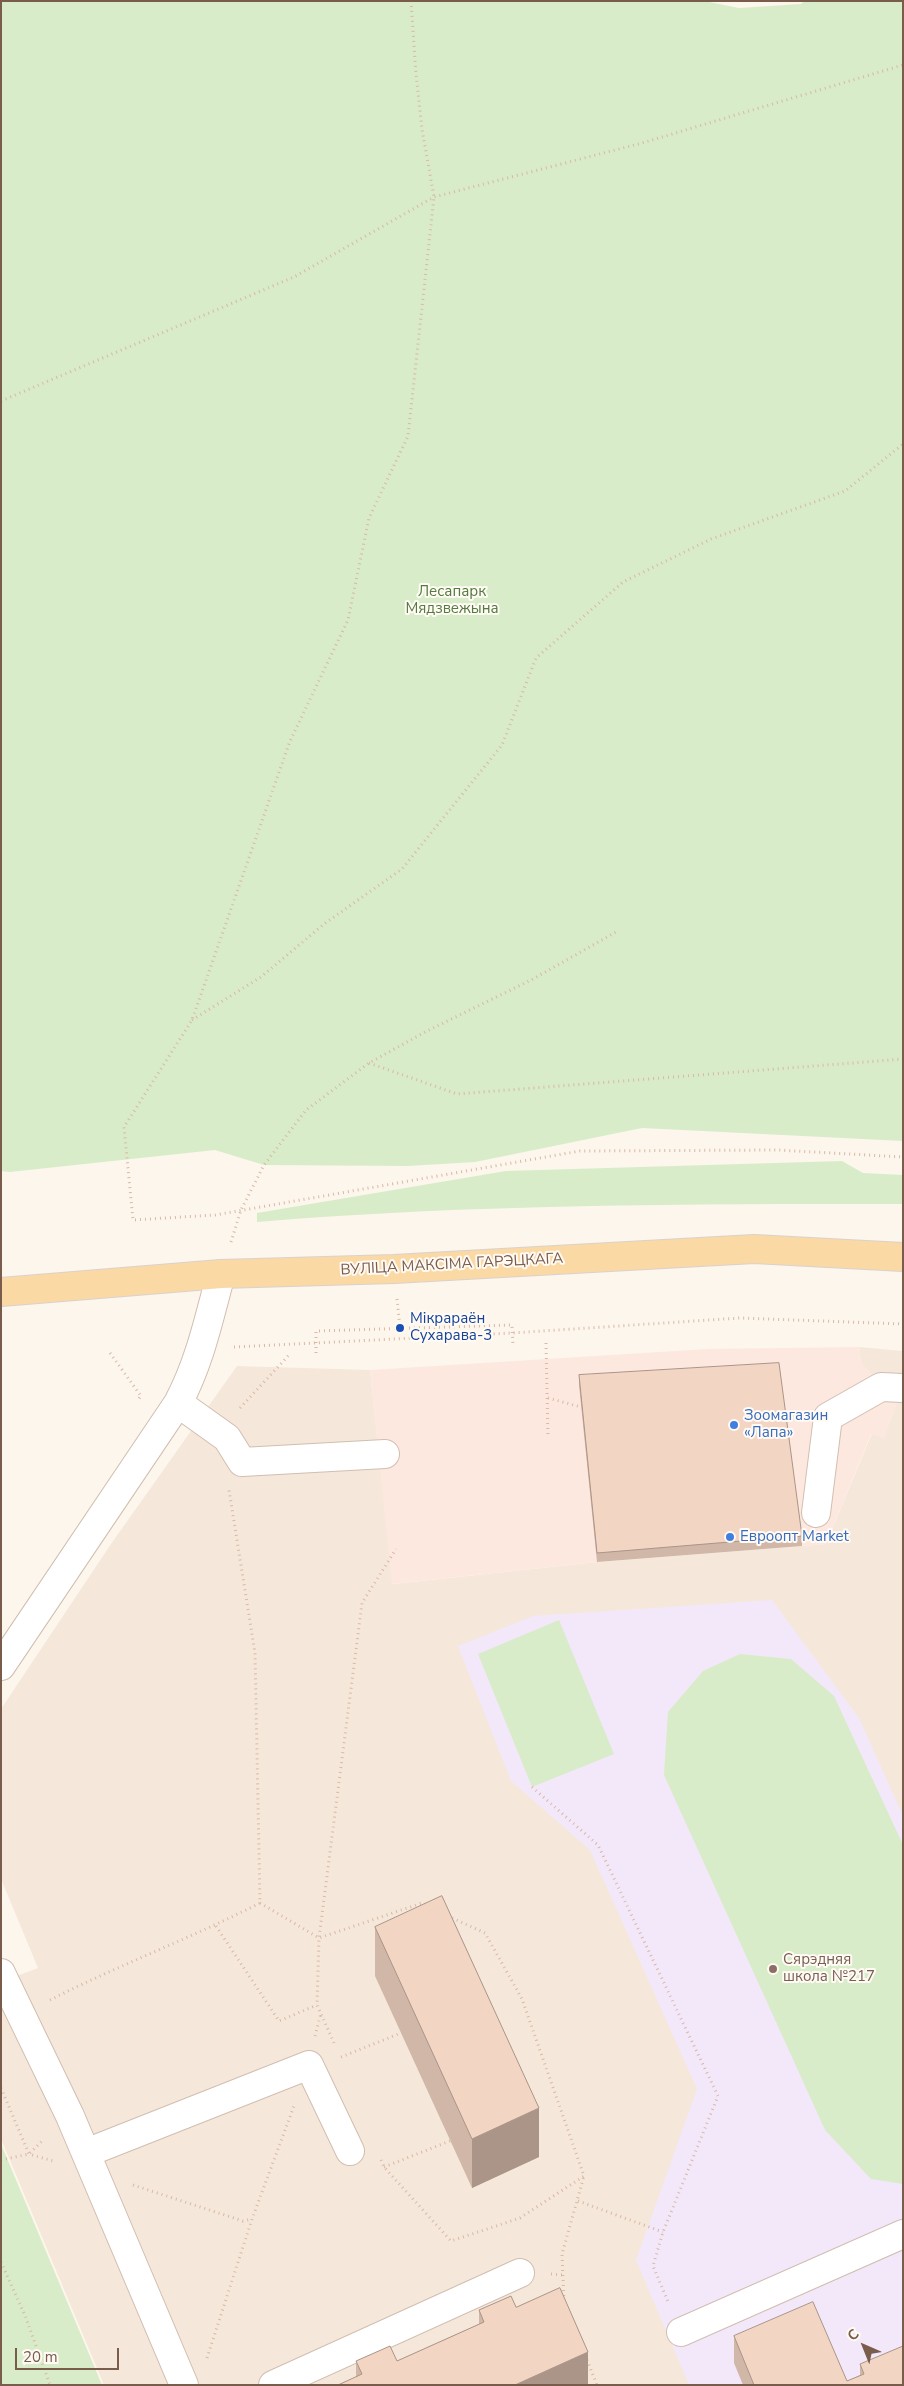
<!DOCTYPE html>
<html>
<head>
<meta charset="utf-8">
<style>
	body { margin:0 }
	#map { position:relative; width:904px; height:2386px; overflow:hidden; background:#fdf6ec; font-family:"Nunito Sans",sans-serif }
	canvas { display:block }
	.frame { position:absolute; inset:0; border:2px solid #7a5c4d; pointer-events:none }
	.north { position:absolute; left:839px; top:2321px; width:50px; height:50px; -webkit-text-stroke:4px #fffaf3; paint-order:stroke; rotate:316deg; font-size:14px; font-weight:700; line-height:20px; text-align:center; color:#7a5c4d }
	.north::after { content:''; display:block; margin:auto; width:18px; height:22px; background:#7a5c4d; clip-path:polygon(50% 0,100% 100%,50% 72%,0 100%) }
	.scale { position:absolute; left:15px; top:2348px; width:104px; height:22px; box-sizing:border-box; border:2px solid #7a5c4d; border-top:0; padding-left:6px; font-size:15px; line-height:18px; white-space:nowrap; color:#7a5c4d; -webkit-text-stroke:4px #fffaf3; paint-order:stroke }
</style>
</head>
<body>
<div id="map">
<canvas width="904" height="2386"></canvas>
<div class="frame"></div>
<div class="north">С</div>
<div class="scale">20 m</div>
</div>
<script>
const context = document.querySelector('canvas').getContext('2d');
context.lineJoin = 'round';
function paint(path, color) { context.fillStyle = color; context.fill(path, 'evenodd'); }
function stroke(path, color, width, dash) { context.strokeStyle = color; context.lineWidth = width; context.lineCap = dash ? 'butt' : 'round'; context.setLineDash(dash || []); context.stroke(path); }
function drawText(font, color, halo, rows, align = 'center') {
  context.font = font + ' "Nunito Sans",sans-serif'; context.lineWidth = 4; context.setLineDash([]); context.textBaseline = 'middle'; context.strokeStyle = halo; context.fillStyle = color; for (const [text, x, y, turn = 0] of rows) {
    context.save(); context.translate(x, y); context.rotate((+turn || 0) * Math.PI / 180); context.textAlign = isNaN(turn) ? turn : align; if (halo) context.strokeText(text, 0, 0); context.fillText(text, 0, 0); context.restore();
  }
}
paint(new Path2D(`
	M 859,1347 L 903,1351 L 903,2385 L 104,2385 L 1,2139 L 1,1982 L 38,1968 L 1,1879 L 1,1709 L 111,1544 L 237,1366 L 370,1370 L 393,1584 L 597,1562 L 826,1544 L 872,1433 L 884,1438 L 881,1387 L 861,1364 Z`), '#f5e8da');
paint(new Path2D(`
	M 859,1347 L 862,1364 L 898,1401 L 884,1438 L 871,1434 L 826,1544 L 597,1562 L 392,1584 L 370,1370 L 707,1349 Z`), '#fde8e0');
paint(new Path2D(`
	M 772,1600 L 859,1718 L 903,1816 L 903,2385 L 689,2385 L 636,2260 L 697,2089 L 590,1850 L 511,1781 L 458,1646 L 533,1616 Z`), '#f3e8fa');
paint(new Path2D(`
	M 1,1 L 704,1 L 739,8 L 801,4 L 804,1 L 903,1 L 903,1141 L 642,1128 L 475,1162 L 408,1166 L 264,1165 L 215,1150 L 10,1172 L 1,1171 Z
	M 842,1161 L 863,1173 L 903,1175 L 903,1204 C 688,1204 472,1204 257,1222 L 257,1213 L 506,1171 Z
	M 559,1620 L 614,1754 L 532,1787 L 478,1654 Z
	M 740,1654 L 791,1659 L 834,1696 L 903,1845 L 903,2184 L 871,2179 L 825,2130 L 664,1775 L 668,1712 L 703,1671 Z
	M 1,2144 L 102,2385 L 1,2385 Z`), '#d8ecc9');
const minor = new Path2D(`
	M 178,1403 L 227,1438 L 242,1462 L 385,1454
	M 816,1513 L 828,1417 L 881,1387 L 903,1388
	M 1,1666 L 178,1403 C 200,1362 209,1318 221,1274
	M 1,1973 L 70,2116 L 184,2385
	M 86,2153 L 309,2065 L 350,2151
	M 681,2332 L 903,2234
	M 273,2385 L 520,2273`);
const major = new Path2D(`
	M 1,1292 L 221,1274 L 394,1269 L 754,1249 L 903,1257`);
stroke(minor, '#d1beb0', 30);
stroke(major, '#dad1cd', 30);
stroke(new Path2D(`
	M 411,1 L 416,74 L 422,129 L 434,197 L 408,436 L 369,518 L 348,620 L 290,741 L 192,1020 L 124,1127 L 133,1220 L 215,1215 L 580,1151 L 778,1150 L 903,1157
	M 1,401 L 294,277 L 434,197 L 642,143 L 903,65
	M 192,1020 L 261,977 L 324,924 L 402,869 L 502,745 L 536,658 L 623,582 L 711,539 L 845,491 L 903,444
	M 369,1063 L 457,1094 L 903,1059
	M 231,1242 L 241,1210 L 264,1165 L 306,1110 L 369,1063 L 427,1031 L 533,979 L 616,932
	M 397,1299 L 400,1328
	M 546,1343 L 548,1438
	M 234,1347 L 512,1333 L 740,1318 L 903,1324
	M 110,1353 L 141,1396 L 137,1401
	M 316,1353 L 316,1331 L 512,1325 L 513,1345
	M 548,1398 L 581,1407
	M 240,1408 L 289,1355
	M 532,1787 L 598,1845 L 718,2096 L 663,2232 L 653,2266 L 669,2304
	M 260,1903 L 319,1938 L 422,1903 L 427,1905
	M 216,1926 L 279,2021 L 317,2005
	M 50,2000 C 119,1965 191,1938 260,1903 L 255,1653 L 229,1490
	M 315,2036 L 321,2013
	M 334,2043 L 317,2005 L 319,1938 L 362,1603 L 396,1549
	M 341,2057 L 401,2033
	M 1,2088 L 29,2154 L 53,2161
	M 1,2160 L 29,2154 L 44,2139
	M 381,2160 L 384,2167 L 451,2241 L 520,2218 L 584,2176 L 522,1999 L 485,1933 L 450,1917
	M 384,2167 L 450,2141
	M 133,2185 L 243,2221 L 252,2219
	M 578,2201 L 663,2232
	M 1,2262 L 26,2318 L 50,2385
	M 551,2274 L 563,2275
	M 564,2301 L 562,2254 L 584,2176
	M 207,2358 L 252,2219 L 294,2106
	M 587,2360 L 597,2385`), '#d9b8a5', 3, [1, 4]);
stroke(minor, '#fff', 28);
stroke(major, '#fbd9a5', 28);
paint(new Path2D(`
	M 579,1375 L 802,1536 L 802,1546 L 597,1562 L 579,1385 Z
	M 375,1927 L 539,2157 L 472,2188 L 375,1976 Z
	M 516,2307 L 588,2385 L 356,2377 L 356,2361 L 397,2361 L 479,2324 L 479,2310 Z
	M 734,2336 L 847,2381 L 860,2375 L 860,2364 L 903,2385 L 743,2385 L 734,2363 Z`), '#d1b7a8');
paint(new Path2D(`
	M 539,2108 L 539,2157 L 472,2188 L 472,2139 Z
	M 588,2352 L 588,2385 L 515,2385 Z`), '#aa9588');
const building = new Path2D(`
	M 779,1363 L 802,1536 L 597,1553 L 579,1375 Z
	M 442,1896 L 539,2108 L 472,2139 L 375,1927 Z
	M 560,2288 L 588,2352 L 515,2385 L 338,2385 L 362,2374 L 356,2361 L 390,2346 L 397,2361 L 484,2322 L 479,2310 L 511,2296 L 516,2307 Z
	M 813,2302 L 847,2381 L 864,2374 L 860,2364 L 903,2346 L 903,2385 L 754,2385 L 734,2336 Z`);
paint(building, '#f3d5c3');
stroke(building, '#aa9588', 1);
for (const [x, y, r, color] of [
	[400,1328,5,"#1a4fb4"],
	[734,1425,5,"#3f7fe0"],
	[730,1537,5,"#3f7fe0"],
	[773,1969,5,"#8d6e63"]
]) { const dot = new Path2D(); dot.arc(x, y, r, 0, 2 * Math.PI); context.fillStyle = color; context.fill(dot); stroke(dot, '#fffaf3', 2); }
drawText('15px', '#537a41', '#fffaf3', [
	["Лесапарк",452,592],
	["Мядзвежына",452,609]
]);
drawText('15px', '#7a5c4d', '#fffaf3', [
	["ВУЛІЦА МАКСІМА ГАРЭЦКАГА",452,1265,-3]
]);
drawText('15px', '#164399', '#fffaf3', [
	["Мікрараён",410,1319],
	["Сухарава-3",410,1336]
], 'left');
drawText('15px', '#366cbe', '#fffaf3', [
	["Зоомагазин",744,1416],
	["«Лапа»",744,1433],
	["Евроопт Market",740,1537]
], 'left');
drawText('15px', '#785e54', '#fffaf3', [
	["Сярэдняя",783,1960],
	["школа №217",783,1977]
], 'left');
</script>
</body>
</html>
